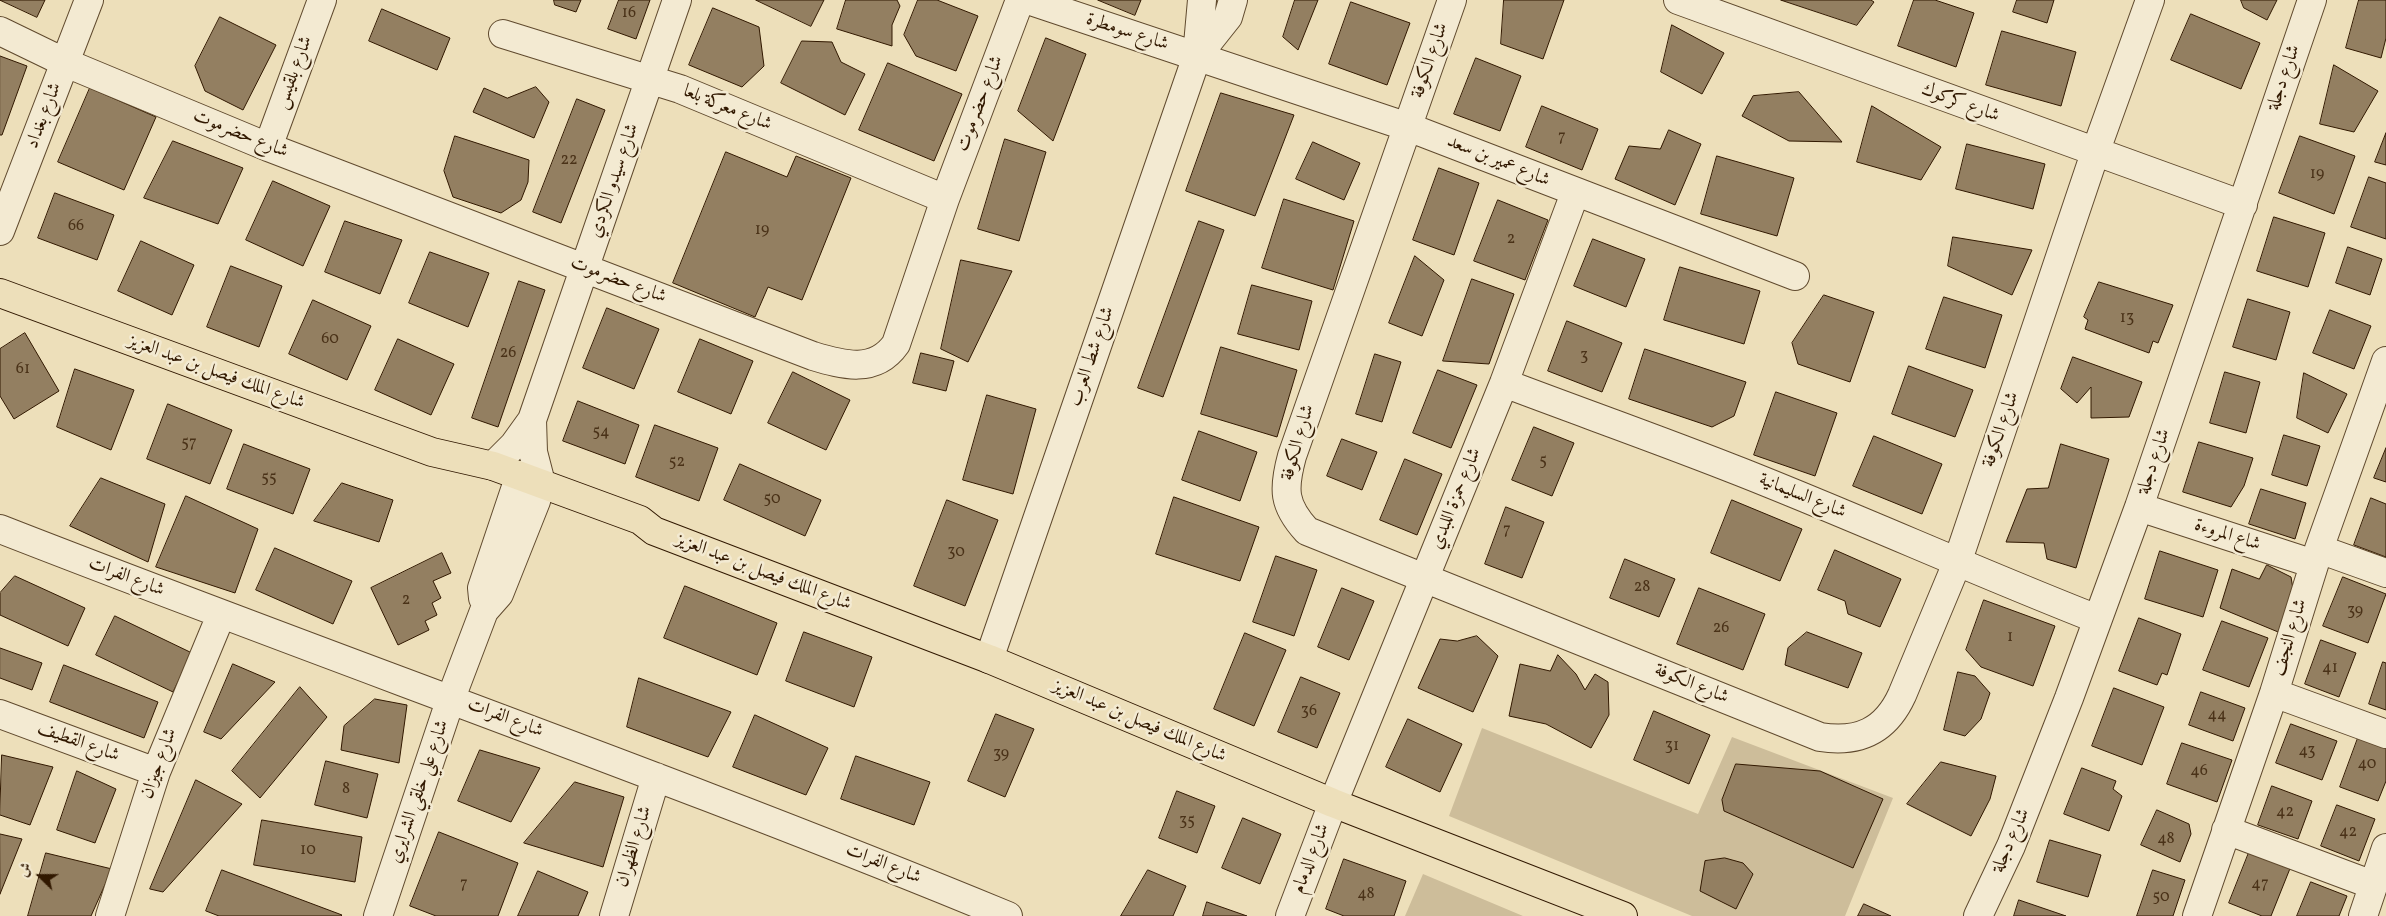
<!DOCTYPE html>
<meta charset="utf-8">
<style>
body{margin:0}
#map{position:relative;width:2386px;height:916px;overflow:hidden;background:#eddfba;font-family:Vollkorn,Amiri,serif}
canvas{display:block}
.north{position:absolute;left:15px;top:851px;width:50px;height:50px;-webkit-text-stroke:4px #f3ead2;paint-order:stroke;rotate:292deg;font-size:14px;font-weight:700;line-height:20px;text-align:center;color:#311800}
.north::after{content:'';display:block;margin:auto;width:18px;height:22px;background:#311800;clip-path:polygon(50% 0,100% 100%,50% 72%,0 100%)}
</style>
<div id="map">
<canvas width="2386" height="916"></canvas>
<div class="north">ش</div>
</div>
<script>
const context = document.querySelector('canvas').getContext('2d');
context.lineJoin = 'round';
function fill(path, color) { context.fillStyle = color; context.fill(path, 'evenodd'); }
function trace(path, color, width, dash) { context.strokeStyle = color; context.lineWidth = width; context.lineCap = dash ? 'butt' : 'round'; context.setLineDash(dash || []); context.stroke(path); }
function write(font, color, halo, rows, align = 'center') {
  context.font = font + ' Vollkorn,Amiri,serif'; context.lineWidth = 5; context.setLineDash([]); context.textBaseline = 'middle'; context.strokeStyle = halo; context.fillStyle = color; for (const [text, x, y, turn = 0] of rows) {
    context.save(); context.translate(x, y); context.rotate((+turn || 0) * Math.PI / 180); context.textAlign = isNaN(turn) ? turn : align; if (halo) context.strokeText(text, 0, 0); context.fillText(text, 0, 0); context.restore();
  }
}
fill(new Path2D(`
 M1482,728L1698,814L1732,737L1893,798L1845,916H1692L1449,816Z
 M1423,874L1523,916H1405Z`), '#cdbd9a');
const building = new Path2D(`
 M0,0H45L37,17Z
 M554,0H581L576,12L555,5Z
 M619,0H650L636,39L608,29Z
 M756,0H824L811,26Z
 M846,0H897L900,6L892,25V46L837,29Z
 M918,0H937L978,16L956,71L916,56L904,35Z
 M1098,0H1141L1135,15Z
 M1295,0H1318L1298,50L1283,37Z
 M1504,0H1564L1543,59L1501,44Z
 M1781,0H1871L1874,2L1857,25Z
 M1914,0H1935L1974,13L1956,67L1898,46Z
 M2017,0H2054L2047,23L2013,12Z
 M2241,0H2277L2267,20L2244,8Z
 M2359,0H2386V38L2381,58L2346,48Z
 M1351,2L1410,23L1387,85L1329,64Z
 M713,8L759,27L764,66L742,87L689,65Z
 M382,9L450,38L437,70L369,41Z
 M2191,14L2260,43L2241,89L2171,60Z
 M220,17L276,45L243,110L205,91L195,66Z
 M1672,25L1724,53L1702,94L1661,72Z
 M2002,31L2076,52L2061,106L1986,85Z
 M1046,38L1086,54L1053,141L1018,111Z
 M802,41L832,42L841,62L865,74L845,115L781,83Z
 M0,56L27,66L2,135H0Z
 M1476,58L1521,76L1500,131L1454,114Z
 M888,63L962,94L934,161L859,130Z
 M2334,65L2378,91L2354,132L2320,124Z
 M536,87L549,102L534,138L473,112L484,88L507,98Z
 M90,88L156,117L124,190L58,162Z
 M1799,92L1842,142L1789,141L1742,116L1753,96Z
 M1221,93L1294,115L1255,216L1186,191Z
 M577,99L605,110L561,223L533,212Z
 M1542,106L1598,129L1582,170L1526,147Z
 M1872,106L1941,147L1921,180L1857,162Z
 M1669,130L1701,144L1675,205L1615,179L1629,146L1660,149Z
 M2386,133V165L2375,162Z
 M455,136L529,160L528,182L521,200L501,213L453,197L444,171Z
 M2300,136L2355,156L2334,214L2279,193Z
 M1005,139L1046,152L1019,241L978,229Z
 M173,141L243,168L218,224L144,198Z
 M1313,142L1360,163L1344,200L1296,179Z
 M1967,144L2045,164L2033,209L1956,189Z
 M726,152L787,177L796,156L851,178L802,300L768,287L755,317L673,283Z
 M1717,156L1794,178L1777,236L1701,214Z
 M1439,168L1479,183L1454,255L1413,240Z
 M2369,177L2386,183V239L2351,227Z
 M273,181L330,206L303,266L246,240Z
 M55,193L114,215L97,260L38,238Z
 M1284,199L1354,221L1333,290L1262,268Z
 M1498,200L1548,220L1525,280L1474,261Z
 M2274,217L2325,233L2308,287L2257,271Z
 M345,221L402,240L380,294L325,272Z
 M1199,221L1224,230L1163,397L1138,388Z
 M1953,237L2032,250L2012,295L1948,266Z
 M1593,239L1645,259L1626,307L1574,286Z
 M141,241L194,265L172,315L118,291Z
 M2348,247L2382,259L2370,295L2336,283Z
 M430,252L489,273L468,327L409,303Z
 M1415,256L1444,280L1422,336L1389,323Z
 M961,260L1012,271L968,362L941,349Z
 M231,266L282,286L259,347L207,327Z
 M1680,267L1760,291L1744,344L1664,320Z
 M1472,279L1514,294L1489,364L1443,361Z
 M519,281L545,290L498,427L472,418Z
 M2099,282L2173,305L2158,343L2153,341L2149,353L2085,329L2088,320L2084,317Z
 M1252,285L1312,301L1299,350L1238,334Z
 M1824,295L1874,312L1850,382L1798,364L1792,343Z
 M1944,297L2002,315L1985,368L1926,349Z
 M2248,299L2290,312L2276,360L2233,347Z
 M313,300L371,326L347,380L289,354Z
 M607,308L659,329L634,389L583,368Z
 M2330,310L2371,326L2354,369L2313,353Z
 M1567,321L1622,343L1602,392L1548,371Z
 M25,333L59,391L14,419L0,396V349Z
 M398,339L454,364L431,415L375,390Z
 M700,339L753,361L731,414L678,392Z
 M1221,347L1297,370L1277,437L1201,414Z
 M1645,349L1746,382L1734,416L1712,427L1629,399Z
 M921,353L954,361L946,391L913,383Z
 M1375,354L1401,362L1382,422L1356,414Z
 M2073,357L2142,382L2129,417L2091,418V387L2077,403L2061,389Z
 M1909,366L1973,390L1955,437L1892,414Z
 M75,369L134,390L111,450L57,427Z
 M1438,370L1477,385L1451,448L1413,433Z
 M793,372L850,400L826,450L768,423Z
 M2225,372L2260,382L2246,433L2210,423Z
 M2304,373L2347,394L2328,433L2297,418Z
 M1776,392L1837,413L1815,476L1754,455Z
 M987,395L1036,409L1013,494L963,480Z
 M578,401L639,425L625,464L563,441Z
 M168,404L232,430L210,484L147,459Z
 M655,425L718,448L699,501L636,477Z
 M1534,427L1574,443L1552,496L1512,480Z
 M1199,431L1257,452L1240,501L1182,480Z
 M2284,435L2320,446L2307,486L2272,475Z
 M1874,436L1942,464L1922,514L1853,486Z
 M1342,439L1377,452L1362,490L1327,476Z
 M2199,442L2253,458L2244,486L2231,507L2183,492Z
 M244,444L310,469L293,514L227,489Z
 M2061,444L2109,459L2076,568L2047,559L2044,543L2006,542L2027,489L2048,488Z
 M2386,448V482L2374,478Z
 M1405,459L1442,474L1417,535L1380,520Z
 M740,464L821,500L805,536L724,500Z
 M101,478L165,504L148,562L70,526Z
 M342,483L393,500L379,542L314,521Z
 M2261,489L2306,503L2295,539L2249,524Z
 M186,496L258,529L235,593L156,567Z
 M1174,497L1259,527L1240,581L1156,554Z
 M2371,498L2386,504V557L2354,545Z
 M947,500L998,520L965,606L914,586Z
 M1732,500L1802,529L1780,581L1711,553Z
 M1506,507L1544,522L1522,578L1485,564Z
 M275,548L352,581L333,624L256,590Z
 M1835,550L1901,579L1880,627L1848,614L1845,601L1818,590Z
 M2160,551L2218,570L2203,617L2145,599Z
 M442,553L451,573L433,581L441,598L432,603L437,615L425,621L429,630L398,645L371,588Z
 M1276,556L1317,570L1294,636L1253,622Z
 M1625,559L1675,579L1659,617L1610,598Z
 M2267,565L2291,577L2293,589L2283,634L2220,608L2232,569L2259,579Z
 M15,576L85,608L68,646L0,615V593Z
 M2343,577L2386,594L2368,643L2323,626Z
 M685,586L777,623L757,675L664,638Z
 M1342,588L1374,601L1349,660L1318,647Z
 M1699,588L1765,614L1743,670L1677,644Z
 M1984,600L2055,626L2033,686L1981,667L1966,650Z
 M115,616L192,653L173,692L96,655Z
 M2139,618L2181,634L2167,675L2162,673L2157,685L2119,671Z
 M2222,621L2268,638L2249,687L2203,670Z
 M804,632L872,657L854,707L786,681Z
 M1807,632L1862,653L1848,688L1785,665L1788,648Z
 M1245,633L1286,650L1254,726L1214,709Z
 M1477,636L1498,656L1473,712L1418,688L1440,639L1457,641Z
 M2321,640L2356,653L2339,697L2305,684Z
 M0,648L42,663L32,690L0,678Z
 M1558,655L1576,674L1585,690L1595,674L1608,682L1609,715L1591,748L1546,724L1509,716L1520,664L1550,671Z
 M2383,662L2386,663V710L2369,704Z
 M233,664L275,682L221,739L204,732Z
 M64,665L158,702L144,738L50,702Z
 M1958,672L1975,676L1990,693L1981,719L1965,736L1944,730Z
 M1301,677L1340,693L1317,748L1278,732Z
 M639,678L731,712L708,757L627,727Z
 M300,687L327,717L260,798L232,771Z
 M2114,688L2164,707L2142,765L2092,746Z
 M2201,692L2245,708L2233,741L2189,725Z
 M375,699L407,705L399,763L341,750L344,726Z
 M1654,711L1710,735L1689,784L1634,760Z
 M996,714L1034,729L1005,797L968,781Z
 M755,715L828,748L806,795L733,767Z
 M1408,719L1462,744L1440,792L1386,767Z
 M2291,724L2337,741L2322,780L2276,763Z
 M2358,738L2386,748V781L2378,801L2340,787Z
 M2182,743L2232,760L2217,802L2167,784Z
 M480,750L540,768L511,822L458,801Z
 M2,755L53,767L30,825L0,815Z
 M856,756L930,782L914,825L841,799Z
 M326,761L378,774L367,818L315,805Z
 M1941,762L1996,776L1990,799L1971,836L1907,804Z
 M1736,764L1820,771L1883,799L1853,868L1724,811L1722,800Z
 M2082,768L2116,781L2113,789L2122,796L2109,831L2064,814Z
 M77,771L116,789L95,843L57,830Z
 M196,780L242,804L163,892L150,889Z
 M575,782L624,797L603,867L524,843Z
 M2272,786L2312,801L2298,839L2258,825Z
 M1177,791L1215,806L1197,853L1159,838Z
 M2337,805L2375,819L2359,861L2321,846Z
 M2157,810L2189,824L2191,834L2180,862L2141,845Z
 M1243,818L1281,834L1260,884L1222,868Z
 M262,820L362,837L355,882L254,865Z
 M439,832L518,863L498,916H436L410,906Z
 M0,834L22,839L0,894Z
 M2050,840L2101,855L2088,897L2037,882Z
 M2250,850L2291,866L2271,916H2262L2229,903Z
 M46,853L112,869L91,916H28Z
 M1725,858L1743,863L1753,874L1736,909L1700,891L1705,861Z
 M1344,859L1406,881L1394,916H1344L1326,909Z
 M222,870L342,915L341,916H219L206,911Z
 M1148,870L1186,886L1173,916H1121Z
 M2153,870L2185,880L2173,916H2137Z
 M538,871L588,892L578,916H518Z
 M2311,882L2347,896L2339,916H2297Z
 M2019,900L2066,916H2014Z
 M1207,902L1247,916H1203Z
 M1864,904L1891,916H1858Z`);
fill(building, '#937f61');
trace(building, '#311800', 1);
const minor = new Path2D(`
 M1028,0L1408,127L1795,276
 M1452,0L1292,456C1283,489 1283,505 1307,531L1820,737C1858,743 1885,732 1902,695L1957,563L2095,153L2150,0
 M1678,0L2243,205
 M0,31L66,63L268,147L813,356C843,365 875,374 896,344L945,199L1020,0
 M503,34L680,89L945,199
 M1197,56L1228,17L1233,0
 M268,147L322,0
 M0,231L89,0
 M1504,383C1583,413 1663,441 1741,472C1860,519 1977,572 2097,619
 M493,466L514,445L532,420L677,0
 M2139,507L2314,564
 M0,529C335,660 676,779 1008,916
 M2319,549L2386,573
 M483,598L482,588L520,475
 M989,659L1197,56L1202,0
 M2274,693L2386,734
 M0,714L156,772
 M2226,830L2373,885
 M110,916L156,772L221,615
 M378,916L451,698L484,611L499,594L536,501L541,483L533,452L532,420
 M614,916L656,777
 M1290,916L1333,803L1504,383L1575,193
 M1978,916L2011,846L2069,698L2139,507L2312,0
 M2197,916L2274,693L2319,549L2386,361
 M2363,916L2386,848`);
const major = new Path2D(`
 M0,293L432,452L493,466L640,520L654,531L989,659L1333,803L1623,916`);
trace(minor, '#604a2e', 30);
trace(major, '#311800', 30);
trace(minor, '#f3ead2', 28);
trace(major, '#eddfba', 28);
write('16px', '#4a3218', null, [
 ["16",629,14],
 ["7",1562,138],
 ["22",569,161],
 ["19",2317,175],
 ["66",76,227],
 ["19",762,231],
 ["2",1511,240],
 ["13",2127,319],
 ["60",330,340],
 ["26",508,354],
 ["3",1584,357],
 ["61",23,370],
 ["54",601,433],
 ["57",189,444],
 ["5",1543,462],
 ["52",677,463],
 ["55",269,479],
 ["50",772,500],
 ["7",1507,531],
 ["30",956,553],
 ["28",1642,588],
 ["2",406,601],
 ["39",2355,612],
 ["26",1721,629],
 ["1",2010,638],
 ["41",2330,669],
 ["36",1309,712],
 ["44",2217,716],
 ["31",1672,747],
 ["43",2307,752],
 ["39",1001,755],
 ["40",2367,765],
 ["46",2199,772],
 ["8",346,790],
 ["42",2285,813],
 ["35",1187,822],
 ["42",2348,833],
 ["48",2166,840],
 ["10",308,851],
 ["7",464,885],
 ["47",2260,885],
 ["48",1366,895],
 ["50",2161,898]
]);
write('19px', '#311800', '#f3ead2', [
 ["شارع سومطرة",1127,33,18],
 ["شارع الكوفة",1431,61,-71],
 ["شارع بلقيس",295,73,-70],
 ["شارع دجلة",2285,78,-71],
 ["شارع حضرموت",981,104,-69],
 ["شارع كركوك",1960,104,20],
 ["شارع معركة بلعا",727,109,22],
 ["شارع بغداد",45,116,-69],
 ["شارع حضرموت",240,135,22],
 ["شارع عمير بن سعد",1498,162,22],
 ["شارع سيدو الكردي",615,181,-71],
 ["شارع حضرموت",618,281,21],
 ["شارع شط العرب",1093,357,-71],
 ["شارع الملك فيصل بن عبد العزيز",216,373,20],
 ["شارع الكوفة",2002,430,-71],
 ["شارع الكوفة",1299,443,-74],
 ["شارع دجلة",2155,462,-71],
 ["شارع السليمانية",1802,497,22],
 ["شارع حمزة اللبدي",1457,499,-68],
 ["شاع المروءة",2227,536,18],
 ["شارع الملك فيصل بن عبد العزيز",763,573,21],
 ["شارع الفرات",126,578,21],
 ["شارع النجف",2291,638,-73],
 ["شارع الكوفة",1691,685,22],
 ["شارع الفرات",505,719,21],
 ["شارع الملك فيصل بن عبد العزيز",1139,722,23],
 ["شارع القطيف",78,743,20],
 ["شارع جيزان",160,764,-70],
 ["شارع علي خلقي الشرايري",420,792,-71],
 ["شارع دجلة",2012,841,-66],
 ["شارع الظهران",635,847,-73],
 ["شارع الدمام",1312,859,-69],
 ["شارع الفرات",883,865,22]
]);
</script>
